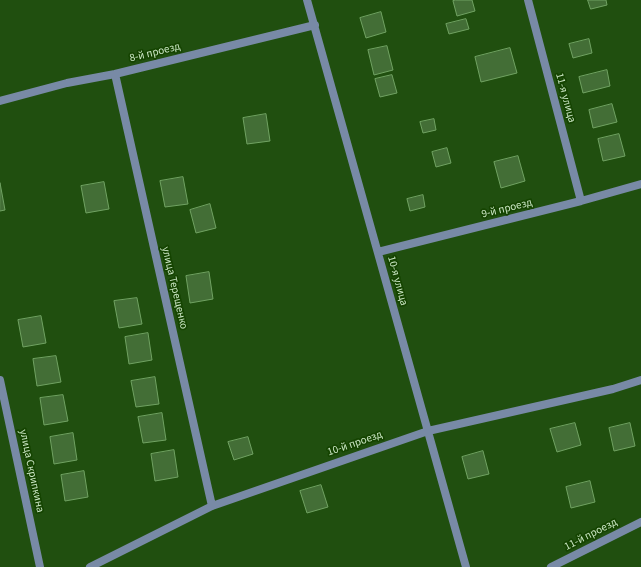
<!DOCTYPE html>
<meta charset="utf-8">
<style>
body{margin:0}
canvas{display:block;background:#204f0f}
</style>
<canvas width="641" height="567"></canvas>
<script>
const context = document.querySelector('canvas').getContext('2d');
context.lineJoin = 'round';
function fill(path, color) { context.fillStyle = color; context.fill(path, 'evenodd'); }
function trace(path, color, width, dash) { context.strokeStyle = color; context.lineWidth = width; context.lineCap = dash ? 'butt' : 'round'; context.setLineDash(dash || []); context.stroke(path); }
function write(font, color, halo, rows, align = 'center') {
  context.font = font + ' "Source Sans 3",sans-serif'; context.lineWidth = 3.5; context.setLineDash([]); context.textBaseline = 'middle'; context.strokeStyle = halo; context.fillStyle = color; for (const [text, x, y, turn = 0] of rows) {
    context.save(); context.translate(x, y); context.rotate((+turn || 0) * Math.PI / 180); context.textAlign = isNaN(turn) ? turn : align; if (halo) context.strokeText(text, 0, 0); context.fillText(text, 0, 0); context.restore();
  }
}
const building = new Path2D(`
 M456,0H472L475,11L457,16L453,1Z
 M588,0H606L607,5L591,9Z
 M381,12L386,32L366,38L360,18Z
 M466,19L469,29L449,34L446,24Z
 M589,39L592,53L573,58L569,44Z
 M387,46L393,70L374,75L368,50Z
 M510,48L517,73L481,82L475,57Z
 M607,70L610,86L583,93L579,77Z
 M392,75L397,93L380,97L375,79Z
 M612,104L617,122L593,128L589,110Z
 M266,114L270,141L247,144L243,118Z
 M434,119L436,130L423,133L420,122Z
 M619,134L625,156L603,161L598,139Z
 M447,148L451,163L436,167L432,152Z
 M518,156L525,181L501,188L494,162Z
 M183,177L188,204L165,207L160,181Z
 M104,182L109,209L86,213L81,186Z
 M0,183L5,210L0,211Z
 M423,195L425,207L410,211L407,199Z
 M210,204L216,228L196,233L190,210Z
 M209,272L213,299L190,303L186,276Z
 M137,298L142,324L119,328L114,301Z
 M41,316L46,343L23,347L18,320Z
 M148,333L152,360L129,364L125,337Z
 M56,356L61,382L37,386L33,359Z
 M155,377L159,404L136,407L131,381Z
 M63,395L68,421L44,425L40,398Z
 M162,413L166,440L143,443L138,417Z
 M575,423L581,445L557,452L550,429Z
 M630,423L635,446L614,451L609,428Z
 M73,433L77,460L54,464L50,437Z
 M248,437L253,454L234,460L228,442Z
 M174,450L178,477L155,481L151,454Z
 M483,451L489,474L468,479L462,457Z
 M84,471L88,497L65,501L61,475Z
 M590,481L595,502L571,508L566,487Z
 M321,485L328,507L307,513L300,491Z`);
fill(building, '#436e36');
trace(building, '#70a262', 1);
trace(new Path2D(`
 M307,0L466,567
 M528,0L581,201
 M115,74L212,506
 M0,101L67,83L115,74L315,25
 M378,252L581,201L641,184
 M0,380L40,567
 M90,567L212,506L428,431L613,389L641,380
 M551,567L641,522`), '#788aa6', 8);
write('11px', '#cce7c5', '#154401', [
 ["8-й проезд",155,53,-14],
 ["11-я улица",565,98,75],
 ["9-й проезд",507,209,-14],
 ["10-я улица",397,281,75],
 ["улица Терещенко",174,288,77],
 ["10-й проезд",355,444,-19],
 ["улица Скрипкина",31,471,78],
 ["11-й проезд",591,535,-27]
]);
</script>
